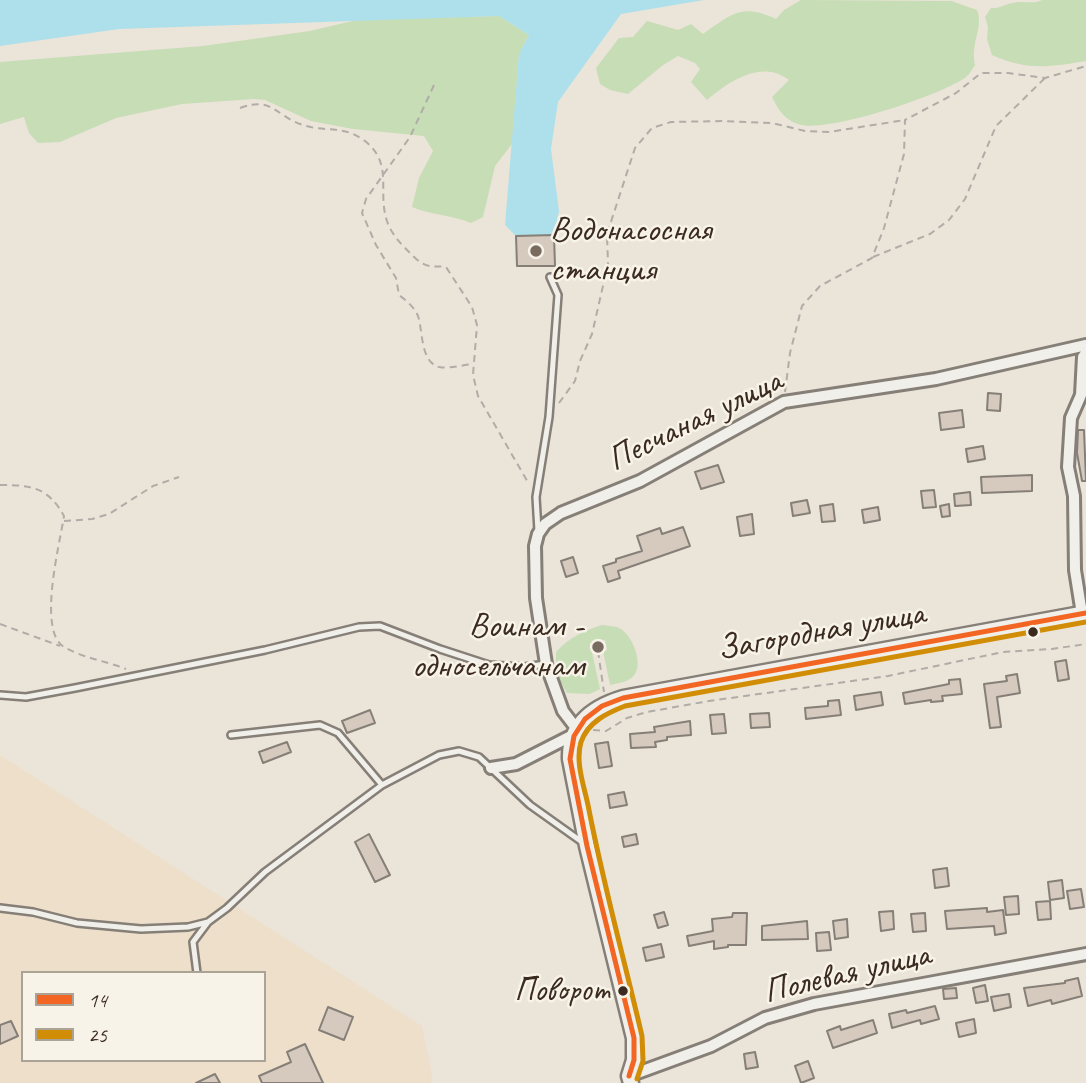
<!DOCTYPE html>
<meta charset="utf-8">
<style>
body{margin:0}
#map{position:relative;width:1086px;height:1083px;overflow:hidden;background:#ebe4d9;font-family:Caveat,sans-serif}
canvas{display:block}
.legend{position:absolute;left:21px;top:971px;width:245px;height:91px;box-sizing:border-box;background:#f7f3e8;border:2px solid #aca397;margin:0;padding:9px 12px;list-style:none;font-size:21px;color:#3b2a1e}
.legend li{display:flex;align-items:center;gap:14px;height:35px}
.legend b{width:35px;border:2px solid #aca397}
</style>
<div id="map">
<canvas width="1086" height="1083"></canvas>
<ul class="legend">
<li><b style="height:9px;background:#f26522"></b>14</li>
<li><b style="height:9px;background:#d18d06"></b>25</li>
</ul>
</div>
<script>
const context = document.querySelector('canvas').getContext('2d');
context.lineJoin = 'round';
function fill(path, color) { context.fillStyle = color; context.fill(path, 'evenodd'); }
function trace(path, color, width, dash) { context.strokeStyle = color; context.lineWidth = width; context.lineCap = dash ? 'butt' : 'round'; context.setLineDash(dash || []); context.stroke(path); }
function write(font, color, halo, rows, align = 'center') {
  context.font = font + ' Caveat,sans-serif'; context.lineWidth = 5; context.setLineDash([]); context.textBaseline = 'middle'; context.strokeStyle = halo; context.fillStyle = color; for (const [text, x, y, turn = 0] of rows) {
    context.save(); context.translate(x, y); context.rotate((+turn || 0) * Math.PI / 180); context.textAlign = isNaN(turn) ? turn : align; if (halo) context.strokeText(text, 0, 0); context.fillText(text, 0, 0); context.restore();
  }
}
fill(new Path2D(`
 M0,755L422,1026L432,1074L431,1083H0ZM23,973H264V1060H23Z`), '#eedfcb');
fill(new Path2D(`
 M801,0L951,1L977,10C984,28 970,42 975,65C972,69 970,74 966,77C940,96 832,131 802,125C785,121 779,111 772,97L789,80C762,59 729,81 707,100L691,82L700,69L695,63L678,56L663,65L628,94L610,90L600,84L596,68L619,38L633,37L647,21L678,30L691,24L703,34C732,14 741,3 776,19L784,10Z
 M1042,0H1086V61C1049,67 1028,71 992,55L987,39L988,27L985,17L991,8C1000,9 1004,4 1013,3C1023,0 1032,5 1042,0Z
 M499,16L529,35L519,54L512,144L495,166L483,217L471,223C452,215 431,215 412,207L419,178L433,151L424,136L353,129L311,121L265,100L254,99L182,104L116,118L60,142L38,143L29,133L24,117L0,124V62L203,46L310,31L357,20Z
 M602,625C607,626 615,626 619,628C632,634 643,662 635,674C630,682 619,683 610,685L603,651L607,650L605,640L590,643L600,689L590,694L567,693L556,673V652C570,637 583,631 602,625Z`), '#c6ddb6');
fill(new Path2D(`
 M0,0H704L621,14L558,102L551,149L559,211L554,235L516,236L505,225L519,54L529,35L499,16L119,29L0,46Z`), '#ade0ea');
const building = new Path2D(`
 M554,235L555,266H517L516,236Z
 M988,393L1001,394L1000,411L987,410Z
 M962,410L964,427L941,430L939,413Z
 M1078,430H1084L1086,481H1082L1077,453Z
 M983,446L985,459L968,462L966,449Z
 M718,465L724,482L701,489L695,472Z
 M1032,475V491L982,493L981,477Z
 M934,490L936,507L923,508L921,491Z
 M970,492L971,505L955,506L954,494Z
 M807,500L810,513L793,516L791,503Z
 M833,504L835,521L822,522L820,506Z
 M949,504L950,516L942,517L940,506Z
 M878,507L880,520L864,523L862,510Z
 M752,514L754,534L740,536L737,517Z
 M683,527L690,546L618,571L620,578L608,582L603,566L616,562V559L642,551L637,536L660,528L662,534Z
 M573,557L578,573L566,577L561,561Z
 M1066,660L1069,679L1058,681L1055,662Z
 M1017,674L1020,693L997,697L1001,727L990,728L984,684L1007,681L1006,676Z
 M960,679L962,694L942,696L943,701L931,702V700L905,704L903,693L949,684V680Z
 M881,692L883,705L856,710L854,696Z
 M839,700L841,715L806,719L805,708L828,706V701Z
 M370,710L375,723L347,733L342,721Z
 M769,713L770,727L751,728L750,714Z
 M724,714L726,733L712,734L710,715Z
 M690,721L691,735L667,737V740L655,742L656,747L631,748L630,734L655,732L654,727Z
 M287,742L291,752L263,763L259,752Z
 M608,742L612,766L599,768L595,744Z
 M624,792L627,805L610,808L608,795Z
 M369,834L390,875L375,882L355,842Z
 M636,834L638,844L624,847L622,837Z
 M947,868L949,886L935,888L933,870Z
 M1062,880L1064,898L1050,900L1048,882Z
 M1081,889L1084,907L1070,909L1067,891Z
 M1018,896L1019,914L1006,915L1004,897Z
 M1050,901L1051,919L1038,920L1036,902Z
 M987,908V912L1003,910L1006,933L995,935L994,926L947,929L945,911Z
 M893,911L894,929L881,931L879,912Z
 M664,912L668,925L658,928L654,915Z
 M733,913H747L746,945H728V947L714,949V941L689,946L687,936L713,931L712,919L732,917Z
 M925,913L926,931L913,932L911,914Z
 M847,919L848,937L835,939L833,921Z
 M807,921L808,939L762,940V926Z
 M829,932L831,950L817,951L816,933Z
 M661,944L664,957L646,961L643,948Z
 M1078,978L1082,996L1052,1004L1051,1000L1028,1006L1024,988L1065,983V981Z
 M985,985L988,1001L976,1003L973,988Z
 M956,988L957,998L944,999L943,989Z
 M1009,994L1011,1007L994,1011L991,997Z
 M935,1006L939,1019L921,1024L920,1020L892,1028L889,1014L906,1010L907,1013Z
 M328,1007L353,1017L344,1040L319,1030Z
 M974,1019L976,1033L959,1037L956,1023Z
 M873,1020L877,1033L833,1048L827,1031L840,1026L841,1030Z
 M11,1021L18,1036L0,1044V1025Z
 M305,1044L323,1083H262L259,1076L291,1062L287,1052Z
 M755,1052L758,1067L746,1069L744,1054Z
 M808,1061L814,1078L801,1083L795,1066Z
 M215,1074L220,1083H196Z`);
fill(building, '#d6cabe');
trace(building, '#857f77', 2);
const service = new Path2D(`
 M538,531L536,497L549,417L558,295L550,277
 M0,695L26,697L75,688L265,650L359,627L380,626L440,649L489,665L524,667L546,664
 M231,735L320,725L338,733L382,785
 M0,908L33,912L77,923L141,929L188,927L208,922L227,908L265,872L382,785L439,755L459,751L479,757L530,805L582,842
 M197,973L193,942L208,922`);
const minor = new Path2D(`
 M1082,614L1075,570L1074,496L1068,467L1071,418L1081,395L1083,357L1086,353
 M576,728L563,711L546,664L536,598L535,546L538,534L545,524L561,513L640,481L784,402L936,379L1086,345
 M491,768L516,764L573,735
 M629,1076L711,1046L765,1018L814,1004L1086,954`);
const tertiary = new Path2D(`
 M631,1083L629,1076L634,1060V1038L587,846L570,759C569,724 593,707 623,698L1086,613`);
trace(service, '#857f77', 10);
trace(minor, '#857f77', 16);
trace(tertiary, '#857f77', 19);
trace(new Path2D(`
 M434,85L410,137L366,199L362,213L376,245L396,278L399,295C407,301 414,307 418,316C423,330 420,362 439,367C448,369 463,365 473,364
 M240,108C273,96 275,116 303,125C326,133 342,124 365,141C394,164 377,192 387,221C391,233 399,242 408,251C414,257 421,265 430,266C435,267 440,266 446,267L472,307L477,325L473,375L478,396L529,484
 M873,257L930,234L949,220L965,199L996,126L1045,78
 M785,392L790,353L802,306L820,286L872,258L884,228L904,154L905,120L956,93L981,73H1008L1045,78L1086,66
 M559,403L575,381L580,361L592,334L608,264L607,234L635,148L652,128L671,122L723,121L772,123L805,131L829,132L905,120
 M0,485C31,485 48,487 64,516C60,543 37,631 64,647C83,658 106,661 126,669
 M64,521L92,519L109,514L153,486L179,477
 M0,624L60,646
 M598,651L604,692
 M593,730L606,731L627,718L647,712L709,701L888,676L1003,652L1052,649L1086,644`), '#b0aca7', 2, [7, 5]);
trace(service, '#f1efea', 5);
trace(minor, '#f1efea', 10);
trace(tertiary, '#f1efea', 14);
trace(new Path2D(`
 M629,1076L634,1060V1038L587,846L570,759L574,736L585,719L602,706L623,698L1086,613`), '#f26522', 5);
trace(new Path2D(`
 M637,1079L643,1061L642,1036C624,959 603,883 588,805C584,786 575,762 581,742C588,722 607,713 625,706L1086,622`), '#d18d06', 5);
for (const [x, y, r, color] of [
 [536,251,7,"#796b5f"],
 [1033,632,6,"#3b2a1e"],
 [598,647,7,"#796b5f"],
 [623,991,6,"#3b2a1e"]
]) { const dot = new Path2D(); dot.arc(x, y, r, 0, 2 * Math.PI); context.fillStyle = color; context.fill(dot); trace(dot, '#f7f3e8', 2.5); }
write('33px', '#3b2a1e', '#f7f3e8', [
 ["Поворот",610,991]
], 'right');
write('35px', '#3b2a1e', '#f7f3e8', [
 ["Водонасосная",550,231],
 ["станция",550,271],
 ["Воинам -",584,627,"right"],
 ["односельчанам",584,667,"right"]
], 'left');
write('35px', '#3b2a1e', '#f7f3e8', [
 ["Песчаная улица",695,421,-26],
 ["Загородная улица",821,632,-10],
 ["Полевая улица",847,974,-13]
]);
</script>
